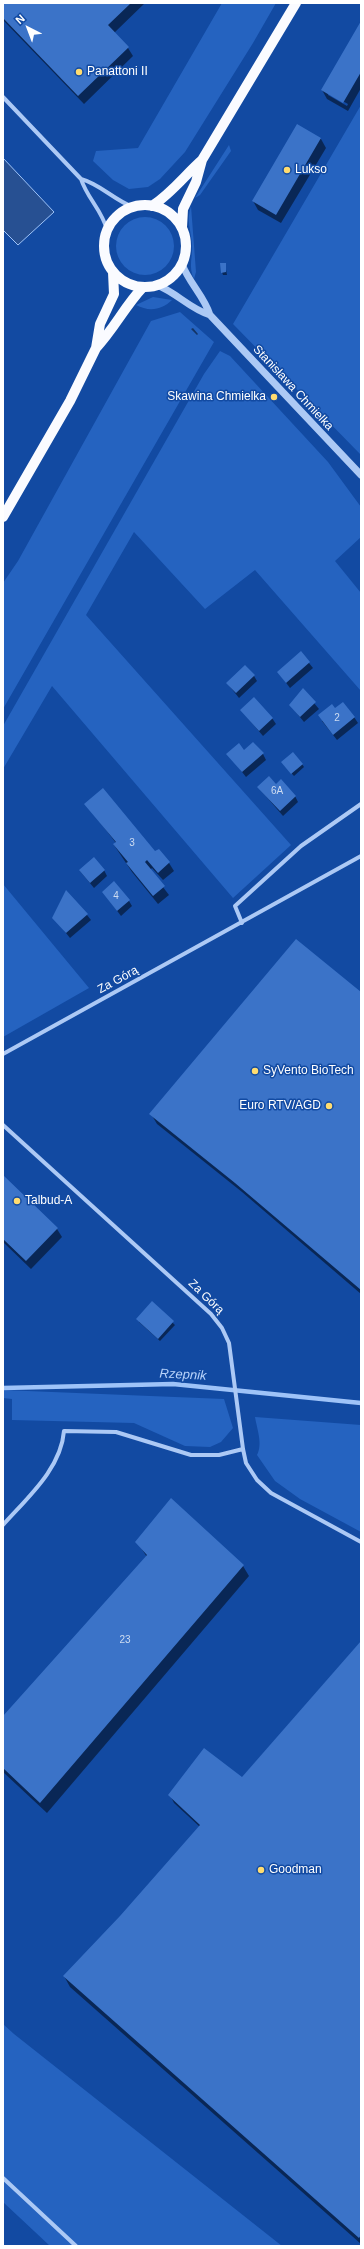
<!DOCTYPE html>
<meta charset="utf-8">
<style>
body{margin:0}
#map{position:relative;width:364px;height:2249px;overflow:hidden;background:#124aa2;font-family:Arial,sans-serif}
canvas{display:block}
.frame{position:absolute;inset:0;border:4px solid #fff;pointer-events:none}
.north{position:absolute;left:8px;top:8px;width:40px;height:40px;-webkit-text-stroke:3px #124aa2;paint-order:stroke;rotate:318deg;font-size:11px;font-weight:700;line-height:16px;text-align:center;color:#fff}
.north::after{content:'';display:block;margin:auto;width:14px;height:18px;background:#fff;clip-path:polygon(50% 0,100% 100%,50% 72%,0 100%)}
</style>
<div id="map">
<canvas width="364" height="2249"></canvas>
<div class="frame"></div>
<div class="north">N</div>
</div>
<script>
const context = document.querySelector('canvas').getContext('2d');
context.lineJoin = 'round';
function fill(path, color) { context.fillStyle = color; context.fill(path, 'evenodd'); }
function trace(path, color, width, dash) { context.strokeStyle = color; context.lineWidth = width; context.lineCap = dash ? 'butt' : 'round'; context.setLineDash(dash || []); context.stroke(path); }
function write(font, color, halo, rows, align = 'center') {
  context.font = font + ' Arial,sans-serif'; context.lineWidth = 3; context.setLineDash([]); context.textBaseline = 'middle'; context.strokeStyle = halo; context.fillStyle = color; for (const [text, x, y, turn = 0] of rows) {
    context.save(); context.translate(x, y); context.rotate((+turn || 0) * Math.PI / 180); context.textAlign = isNaN(turn) ? turn : align; if (halo) context.strokeText(text, 0, 0); context.fillText(text, 0, 0); context.restore();
  }
}
fill(new Path2D(`
 M222,3H276L253,43L185,152L160,179L148,187L129,189L113,180L93,161L96,151L138,148Z
 M361,105V455L233,324Z
 M229,145L231,151L200,195L195,198Z
 M191,206L196,272L194,279C188,267 193,256 192,244C191,230 186,221 191,206Z
 M116 246a29 29 0 1 1 58 0a29 29 0 1 1-58 0Z
 M153,297L172,300C162,310 149,312 136,305Z
 M180,312L214,342L3,709V583L18,561L151,321Z
 M220,351L230,356L328,462L361,507V537L335,561L361,593V691L255,570L205,609L134,532L86,615L291,845L233,898L52,686L3,769V726L204,374Z
 M3,884L89,988L3,1037Z
 M3,1390L224,1399L233,1428L221,1442L210,1447L185,1446L134,1423L12,1420V1399L3,1398Z
 M255,1417L361,1425V1532L300,1499L275,1481L257,1455C263,1444 257,1429 255,1417Z
 M3,2024L14,2034L282,2246H50L3,2202Z`), '#2563c0');
const water = new Path2D(`
 M3,158L54,212L18,245L3,230Z`);
fill(water, '#275092');
trace(water, '#9ec3f8', 1);
fill(new Path2D(`
 M3,3H145L114,33L128,48L133,56L84,104L3,20Z
 M361,23V88L348,111L327,99L322,90ZM328,93L348,104L347,106L328,95Z
 M297,126L321,139L326,148L281,223L258,210L253,201Z
 M225,264L227,275H223L222,272Z
 M193,328L198,334L197,335L191,329Z
 M301,653L313,668L290,688L278,672Z
 M254,676L257,681L239,698L227,683Z
 M303,690L319,709L304,722L290,705Z
 M241,710L272,718L276,724L263,736Z
 M335,710L354,717L358,723L337,740L322,721Z
 M244,751L263,754L266,760L246,777L228,754Z
 M302,764L304,767L294,776L284,765Z
 M276,785L295,796L298,802L283,816L258,787Z
 M86,804L169,863L174,871L163,880L152,868L150,870L169,895L158,904L132,872L114,845L116,843Z
 M104,870L107,876L94,888L80,871Z
 M103,892L129,901L132,906L121,916Z
 M87,915L91,920L70,938L54,918Z
 M361,993V1294L242,1192L157,1124L151,1114Z
 M3,1176L57,1229L62,1237L31,1269L3,1242Z
 M152,1303L175,1325L160,1341L139,1322Z
 M137,1542L243,1566L249,1576L47,1813L3,1772V1717L147,1557Z
 M361,1643V2244L70,1987L64,1976L121,1917L200,1827L174,1803L170,1795L242,1778Z`), '#0007');
trace(new Path2D(`
 M3,1388L173,1384L361,1403`), '#9ec3f8', 4.5);
fill(new Path2D(`
 M3,3H131L108,25L129,47L78,96L3,18Z
 M361,21V72L343,103L321,90Z
 M297,124L321,138L276,215L252,201Z
 M220,263H226V272L221,273Z
 M301,651L310,662L286,683L277,672Z
 M245,665L255,675L236,693L226,683Z
 M303,688L316,702L300,717L289,705Z
 M254,697L273,718L259,731L240,710Z
 M343,702L355,717L333,735L318,715L332,704L335,708Z
 M253,742L264,753L242,772L226,754L239,743L244,750Z
 M293,752L303,764L291,774L281,762Z
 M269,776L276,784L281,779L296,796L280,811L257,787Z
 M103,788L155,851L159,849L170,862L158,873L147,860L145,862L165,886L153,896L126,863L128,862L113,844L116,842L84,804Z
 M94,857L105,870L90,883L79,870Z
 M114,881L130,900L117,911L102,892Z
 M66,890L88,914L66,933L52,918Z
 M296,939L361,992V1290L235,1183L149,1114Z
 M3,1175L58,1228L26,1261L3,1239Z
 M152,1301L174,1321L158,1339L136,1319Z
 M171,1498L244,1565L40,1803L3,1768V1716L147,1555L135,1542Z
 M361,1641V2235L359,2238L63,1976L120,1916L200,1825L168,1795L204,1748L242,1777Z`), '#3b73c8');
trace(new Path2D(`
 M3,97L81,179C87,198 102,210 107,230
 M81,179C100,184 114,200 133,207
 M242,923L235,906L301,846L361,804
 M3,1054L361,856
 M3,1125L211,1314L222,1328L229,1343L243,1449L246,1463L257,1480L271,1493L361,1542
 M3,1525C27,1498 61,1469 64,1431L116,1432L191,1455H219L243,1449
 M3,2178L76,2246`), '#acc9f5', 4);
trace(new Path2D(`
 M182,264C189,283 204,296 210,315
 M157,285C177,293 190,309 210,315L361,475`), '#acc9f5', 7);
trace(new Path2D(`
 M104 246a41 41 0 1 1 82 0a41 41 0 1 1-82 0Z
 M152,206C172,193 185,175 202,160
 M182,227L183,209L196,182L202,160L296,3
 M96,348C114,329 125,306 143,287
 M3,517L70,401L96,348L100,324L114,294L113,272`), '#fafbff', 10);
for (const [x, y, r, color] of [
 [79,72,4,"#ffdc70"],
 [287,170,4,"#ffdc70"],
 [274,397,4,"#ffdc70"],
 [255,1071,4,"#ffdc70"],
 [329,1106,4,"#ffdc70"],
 [17,1201,4,"#ffdc70"],
 [261,1870,4,"#ffdc70"]
]) { const dot = new Path2D(); dot.arc(x, y, r, 0, 2 * Math.PI); context.fillStyle = color; context.fill(dot); trace(dot, '#124aa2', 1.5); }
write('10px', '#cedcf1', null, [
 ["2",337,718],
 ["6A",277,791],
 ["3",132,843],
 ["4",116,896],
 ["23",125,1640]
]);
write('12px', '#fff', '#124aa2', [
 ["Panattoni II",87,72],
 ["Lukso",295,170],
 ["Skawina Chmielka",266,397,"right"],
 ["SyVento BioTech",263,1071],
 ["Euro RTV/AGD",321,1106,"right"],
 ["Talbud-A",25,1201],
 ["Goodman",269,1870]
], 'left');
write('12px', '#fff', '#124aa2', [
 ["Stanisława Chmielka",293,388,47],
 ["Za Górą",118,980,-29],
 ["Za Górą",206,1297,44]
]);
write('italic 13px', '#b9d4fb', '#124aa2', [
 ["Rzepnik",183,1375,3]
]);
</script>
